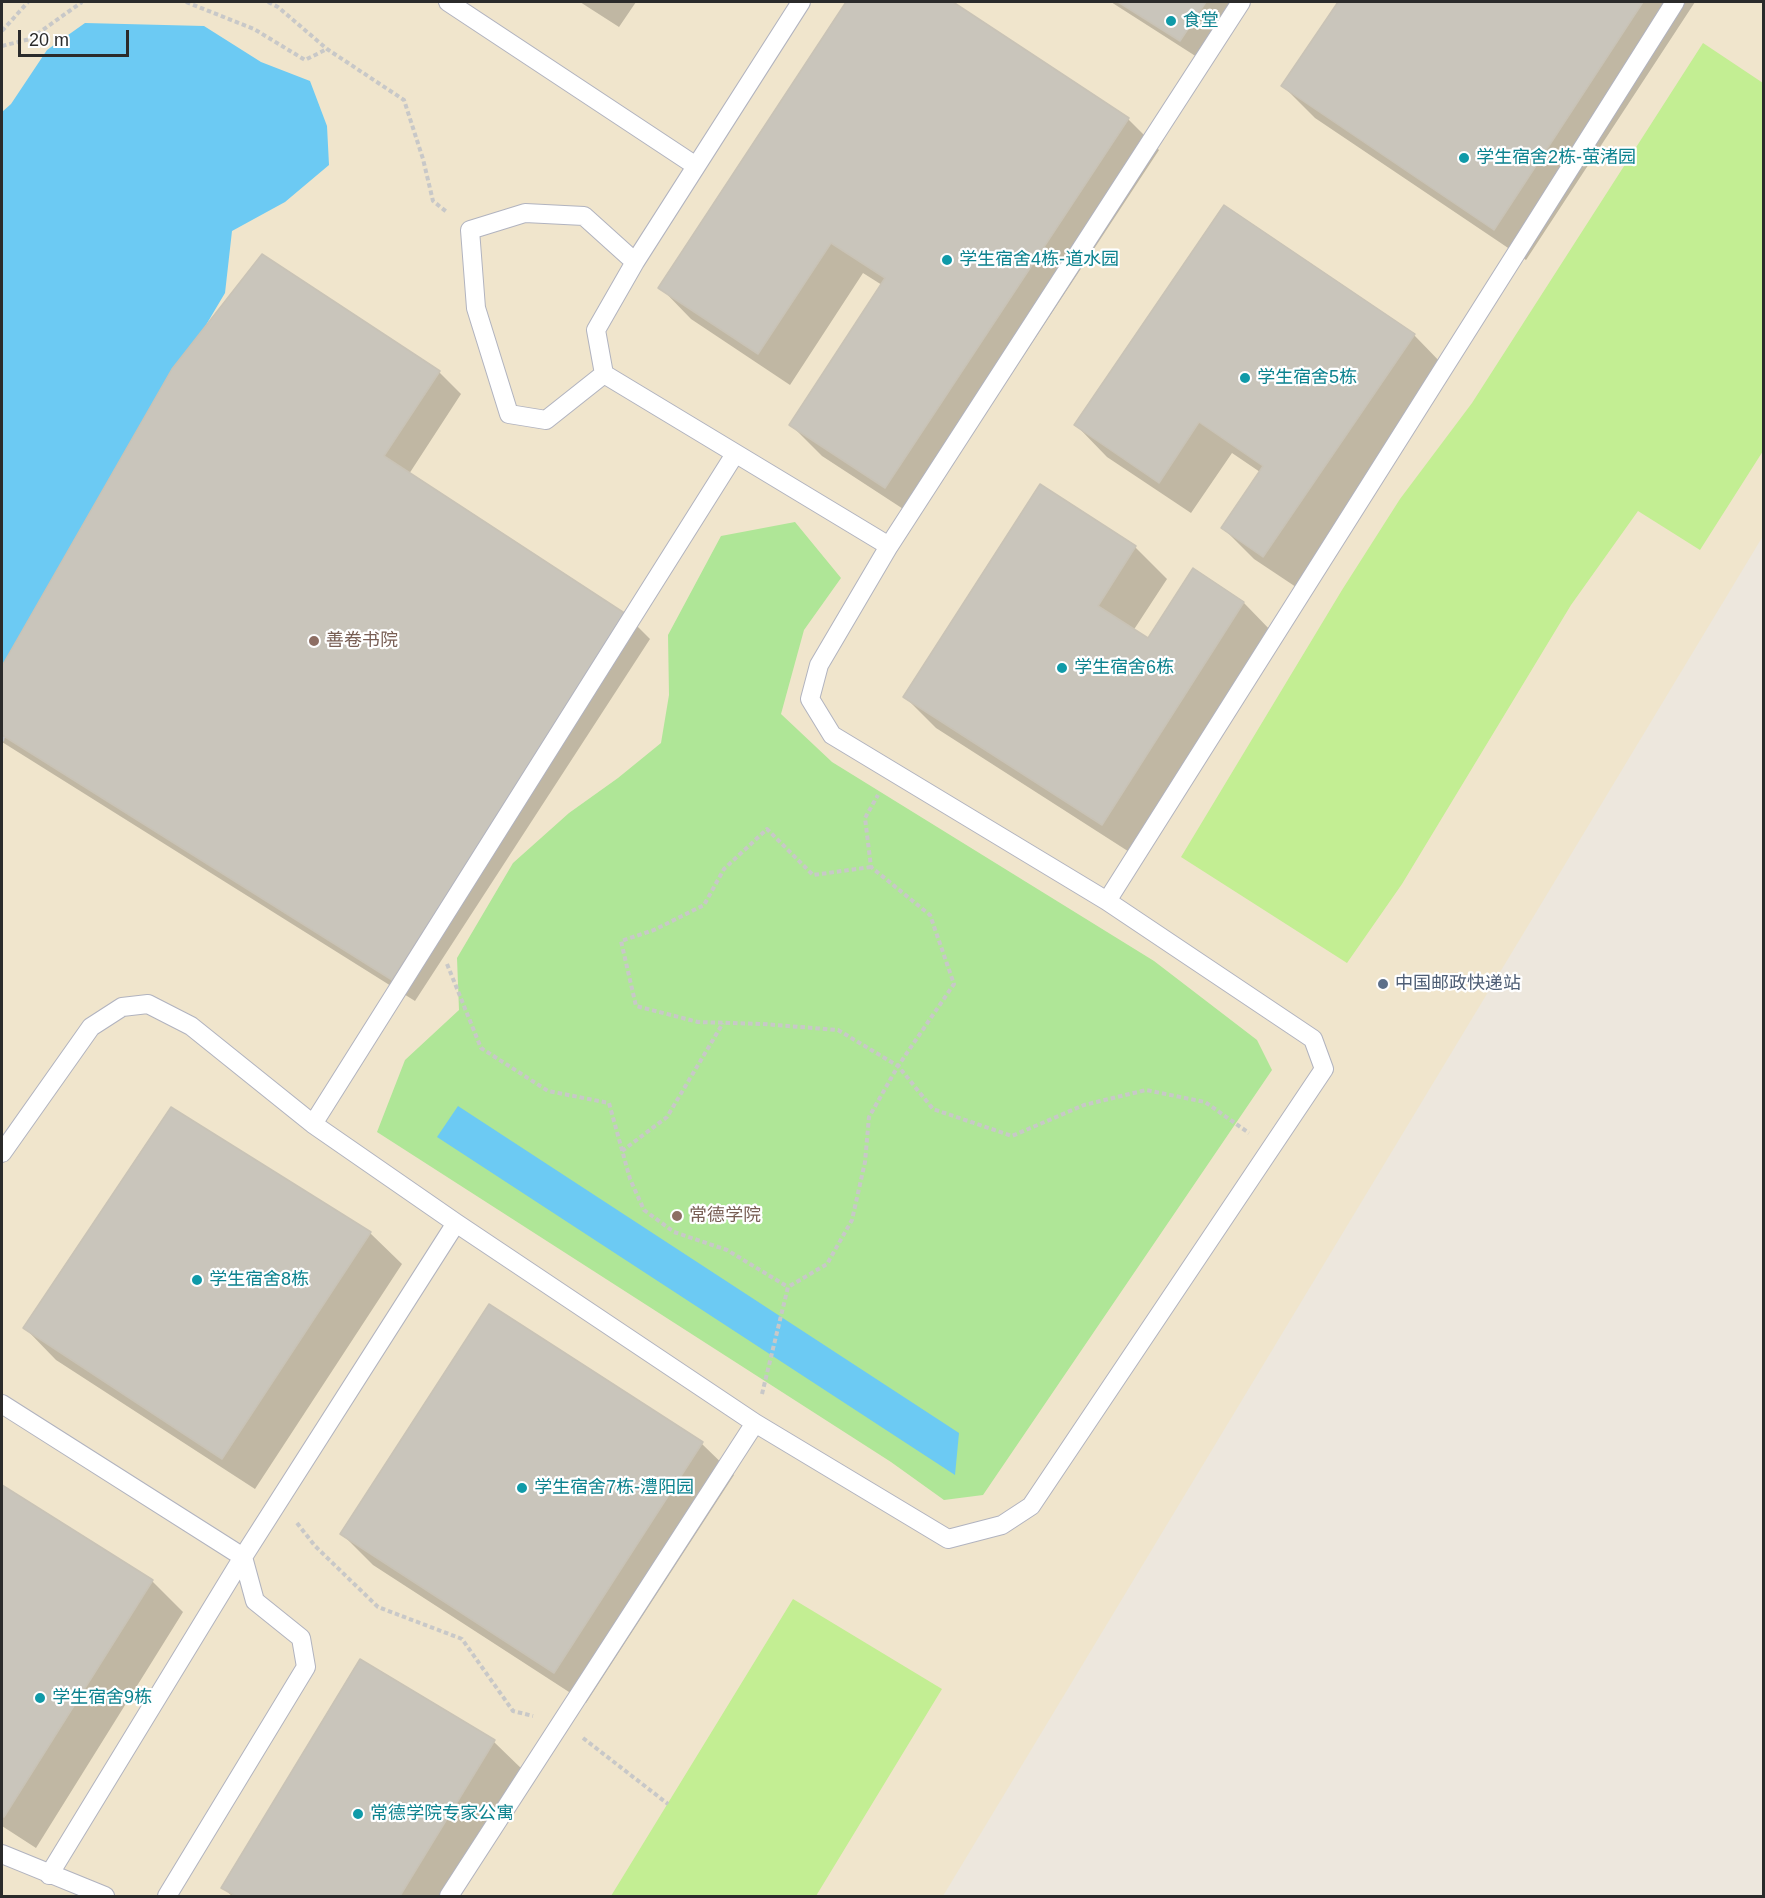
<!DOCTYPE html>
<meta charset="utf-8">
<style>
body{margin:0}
#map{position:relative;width:1765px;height:1898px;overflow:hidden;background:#ede7dd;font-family:Helvetica,sans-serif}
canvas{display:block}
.frame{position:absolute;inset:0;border:3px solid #2b2b2b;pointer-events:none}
.scale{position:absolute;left:18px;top:30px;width:111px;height:27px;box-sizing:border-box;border:3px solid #2b2b2b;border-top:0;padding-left:8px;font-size:18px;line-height:21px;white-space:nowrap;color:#2b2b2b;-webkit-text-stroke:4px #fff;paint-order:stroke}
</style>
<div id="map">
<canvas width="1765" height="1898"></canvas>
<div class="frame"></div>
<div class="scale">20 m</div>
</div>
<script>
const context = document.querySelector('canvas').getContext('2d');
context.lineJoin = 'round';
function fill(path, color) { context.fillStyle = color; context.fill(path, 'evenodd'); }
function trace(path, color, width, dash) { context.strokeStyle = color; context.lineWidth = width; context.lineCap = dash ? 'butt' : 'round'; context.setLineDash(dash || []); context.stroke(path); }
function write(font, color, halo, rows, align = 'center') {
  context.font = font + ' Helvetica,"Noto Sans SC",sans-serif'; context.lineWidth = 4.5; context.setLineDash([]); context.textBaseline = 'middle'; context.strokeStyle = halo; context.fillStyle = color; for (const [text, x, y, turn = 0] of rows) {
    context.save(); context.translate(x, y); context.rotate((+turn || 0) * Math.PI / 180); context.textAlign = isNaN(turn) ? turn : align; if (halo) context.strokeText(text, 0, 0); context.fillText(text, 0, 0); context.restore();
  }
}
fill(new Path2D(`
 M2,2H1763V536L943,1896H2Z`), '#f0e5cc');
fill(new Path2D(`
 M795,522L841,578L804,630L781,714L832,762L1154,961L1257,1040L1272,1070L983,1495L944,1500L891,1462L377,1132L405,1060L459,1010L457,958L513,863L569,813L618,778L661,743L669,695L668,635L721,536Z`), '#afe697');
fill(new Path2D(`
 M1703,43L1763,83V451L1700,550L1638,511L1571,605L1402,884L1347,963L1181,857L1342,590L1400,499L1472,403Z
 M793,1599L942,1689L816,1896H611Z`), '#c3ee93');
fill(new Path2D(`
 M85,23L204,26L261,62L310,81L327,126L329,165L285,202L232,231L225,293L2,668V112L11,104L47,50Z
 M458,1106L959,1433L955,1475L437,1137Z`), '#6ccaf3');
fill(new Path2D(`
 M580,2H636L619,27Z
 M848,2H950L1128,119L1159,150L917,518L822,456L791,425L882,285L863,273L790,385L691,319L660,287Z
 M1111,2H1233L1197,57Z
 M1340,2H1695L1526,260L1315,118L1283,86Z
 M1414,335L1445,367L1296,587L1254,559L1223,528L1260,472L1232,453L1191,513L1107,457L1076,425Z
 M173,370L439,372L461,394L409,474L628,617L650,639L415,1001L2,742V669Z
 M1135,547L1167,579L1133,631L1148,640L1193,570L1244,603L1275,635L1134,855L936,728L905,697Z
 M172,1109L370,1233L402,1264L255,1489L56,1360L25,1328Z
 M490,1306L702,1444L734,1475L586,1703L373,1565L342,1534Z
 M2,1487L152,1581L183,1612L36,1848L2,1826Z
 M494,1742L526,1773L451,1896H232L223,1888Z`), '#0003');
const building = new Path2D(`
 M846,2H953L1129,118L885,488L789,425L885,278L831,243L758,354L658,288Z
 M1118,2H1206L1180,41Z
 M1338,2H1643L1494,230L1281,86Z
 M1224,205L1415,334L1263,557L1221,528L1263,466L1199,422L1159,483L1074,425Z
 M262,254L440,371L384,456L629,616L392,980L2,735V666L172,369Z
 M1040,484L1136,546L1098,606L1148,638L1193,568L1244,602L1102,825L903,697Z
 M171,1107L371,1232L222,1459L23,1328Z
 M489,1304L703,1442L554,1673L340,1534Z
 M2,1485L153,1580L4,1817L2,1816Z
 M360,1659L495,1740L400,1896H236L221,1888Z`);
fill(building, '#c9c5bb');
trace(building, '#c9c3b6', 1.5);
const lane = new Path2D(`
 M448,2L696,166
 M801,2L635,262L596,330L604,374L889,546
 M604,374L546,420L509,414L476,308L470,230L525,213L584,216L635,262
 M1107,901L1675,2
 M313,1124L735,454
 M2,1153L91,1027L122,1007L148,1004L191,1026L313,1124L456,1223L755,1423
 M2,1404L243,1557L255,1601L301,1638L306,1667L167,1896
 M2,1854L105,1896
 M49,1875L243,1557L456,1223
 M449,1896L755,1423L948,1539L1002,1525L1031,1506L1324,1069L1313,1039L1107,901L832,735L810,699L819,665L889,546L1241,2`);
trace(lane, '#b1b3bf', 20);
trace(new Path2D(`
 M186,2L254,29L305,60L327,49
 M268,2L278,7L327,49L404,100L423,159L433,201L448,213
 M2,31L28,2
 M2,46L30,39L82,2
 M2,741L3,736
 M871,867L813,875L767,829L724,869L704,905L654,930L621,941L636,1006L698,1022L763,1024L838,1030L898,1066L933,1109L1012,1136L1084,1105L1146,1090L1205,1102L1249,1133
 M447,964L481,1048L548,1091L609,1103L630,1179L644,1210L674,1232L727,1250L788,1287
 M622,1151L667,1117L723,1023
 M762,1394L788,1287L827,1264L852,1220L865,1162L869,1117L898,1066L954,984L930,915L871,867L865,818L878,795
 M297,1523L315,1546L378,1607L462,1639L513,1711L533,1716
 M583,1738L668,1804`), '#c8c8c8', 4, [4.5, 3]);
trace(lane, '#fff', 18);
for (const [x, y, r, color] of [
 [1171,21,6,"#0f9aa8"],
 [1464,158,6,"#0f9aa8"],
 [947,260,6,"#0f9aa8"],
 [1245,378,6,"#0f9aa8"],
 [314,641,6,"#8d6e63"],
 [1062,668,6,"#0f9aa8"],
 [1383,984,6,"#5c6f8a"],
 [677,1216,6,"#8d6e63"],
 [197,1280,6,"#0f9aa8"],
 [522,1488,6,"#0f9aa8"],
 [40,1698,6,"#0f9aa8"],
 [358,1814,6,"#0f9aa8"]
]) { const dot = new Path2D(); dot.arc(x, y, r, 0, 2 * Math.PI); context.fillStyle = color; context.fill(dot); trace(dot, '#fff', 2); }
write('18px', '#0d838f', '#fff', [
 ["食堂",1183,21],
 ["学生宿舍2栋-萤渚园",1476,158],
 ["学生宿舍4栋-道水园",959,260],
 ["学生宿舍5栋",1257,378],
 ["学生宿舍6栋",1074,668],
 ["学生宿舍8栋",209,1280],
 ["学生宿舍7栋-澧阳园",534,1488],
 ["学生宿舍9栋",52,1698],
 ["常德学院专家公寓",370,1814]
], 'left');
write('18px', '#785e54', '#fff', [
 ["善卷书院",326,641],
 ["常德学院",689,1216]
], 'left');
write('18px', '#4e5e75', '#fff', [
 ["中国邮政快递站",1395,984]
], 'left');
</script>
